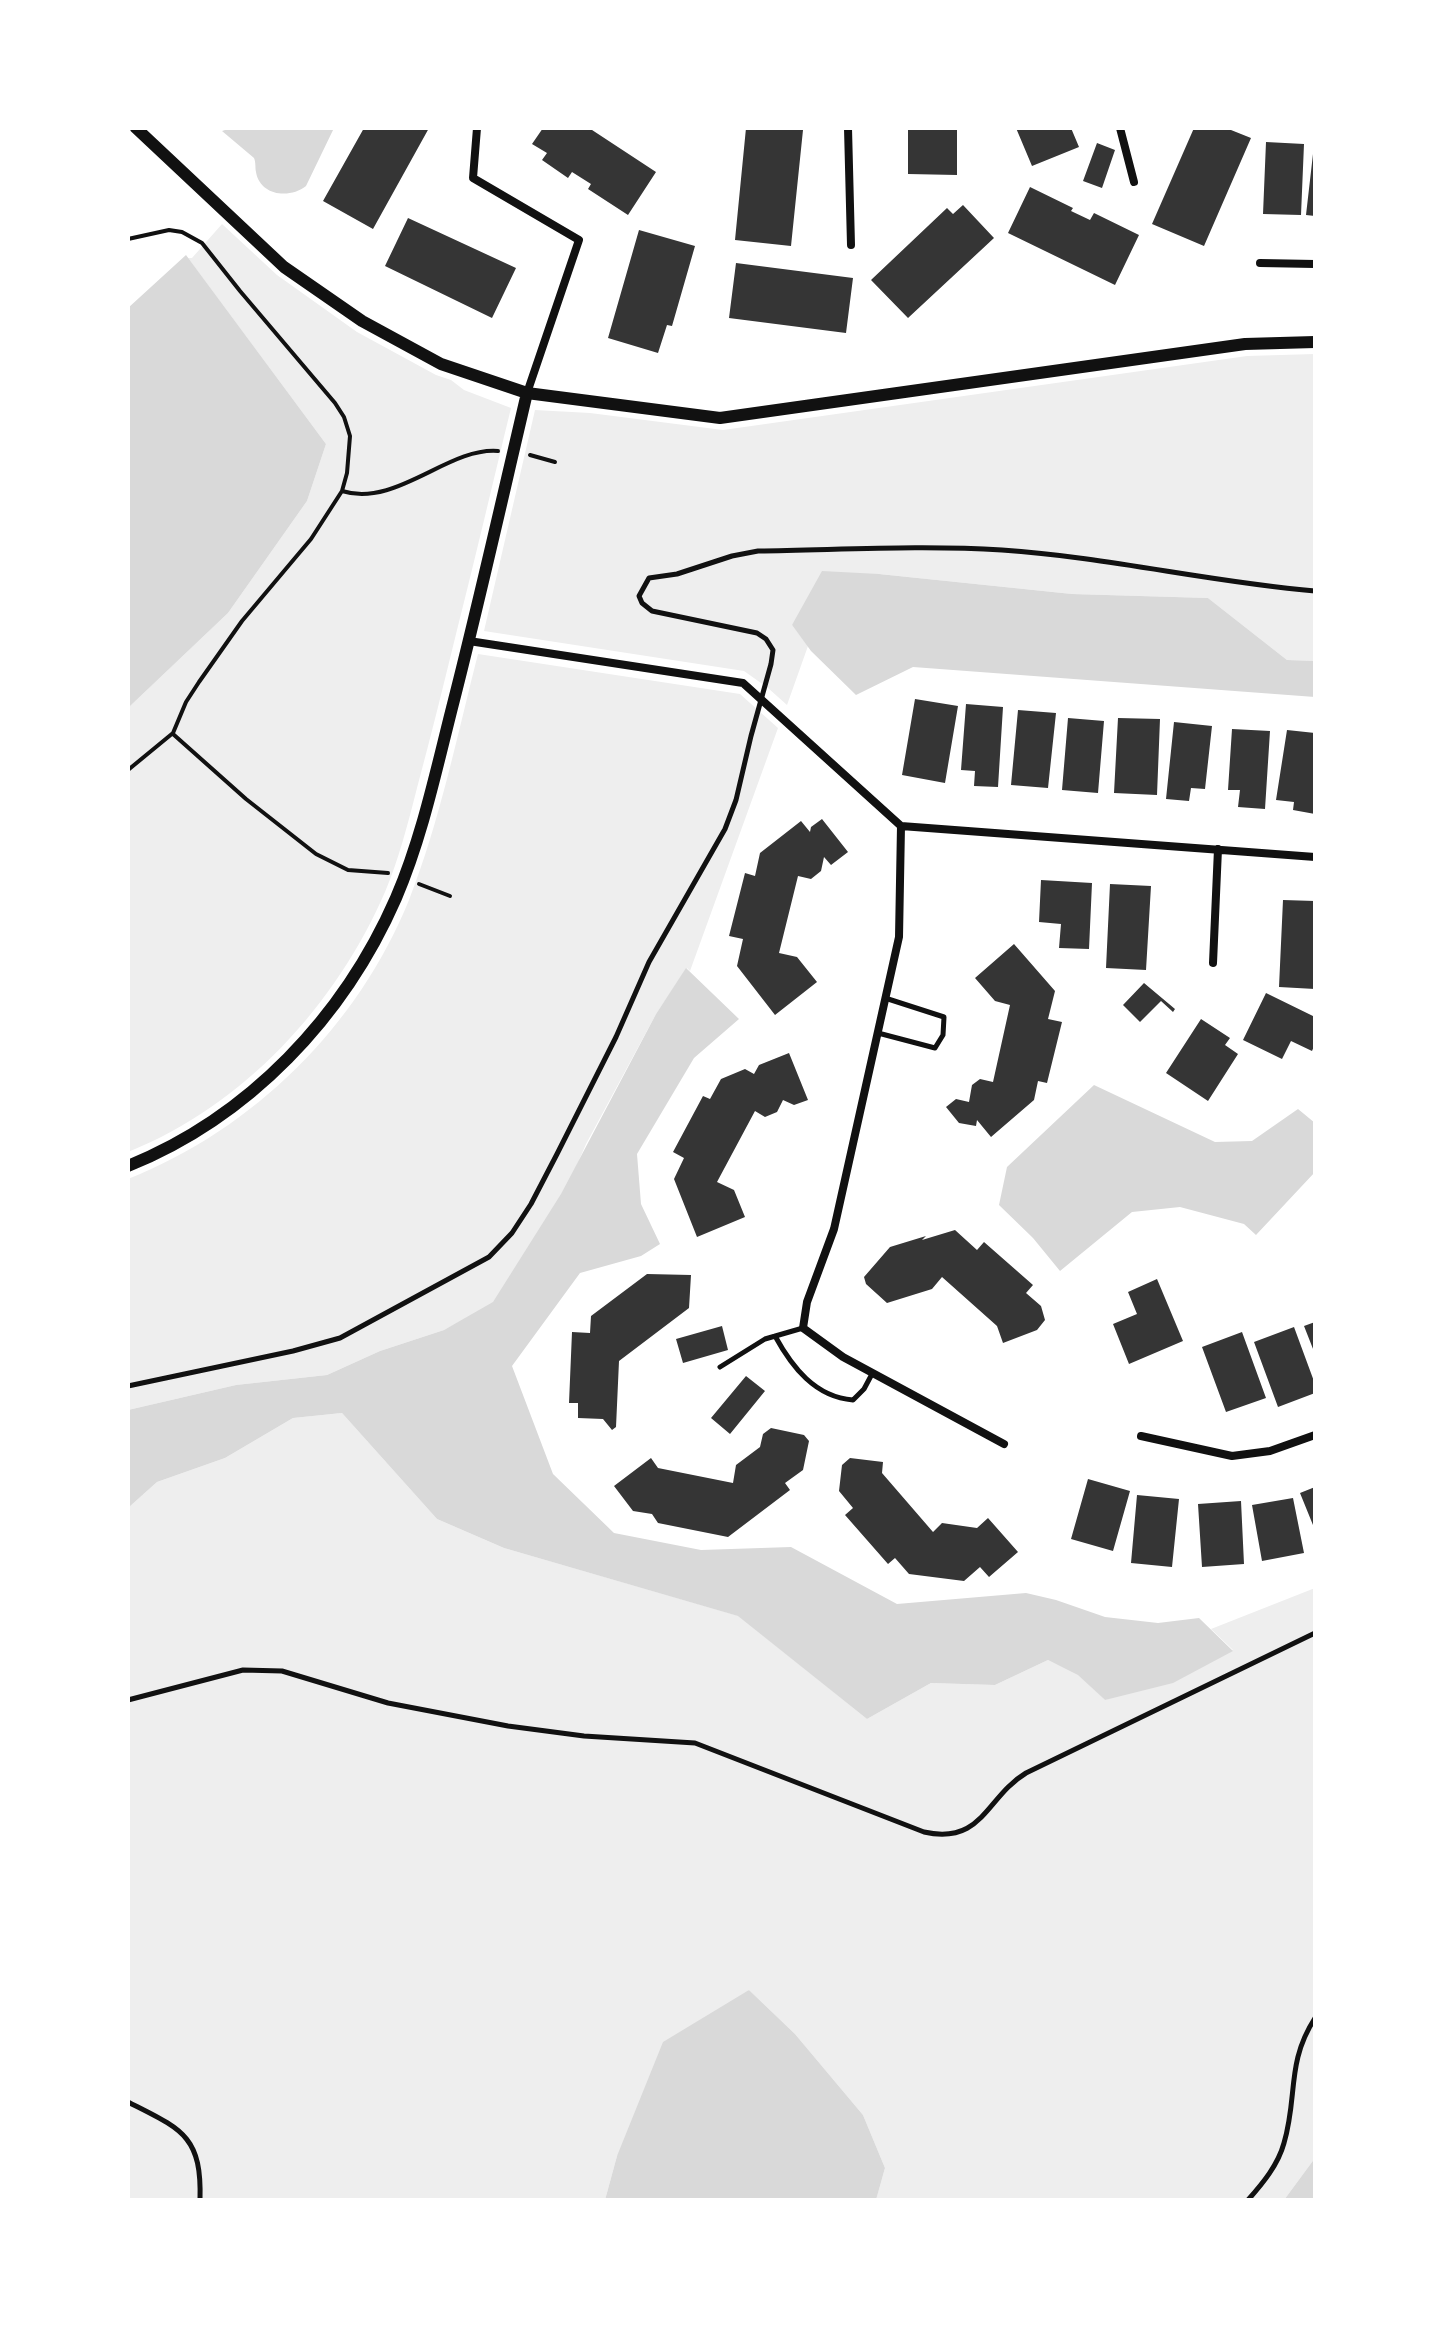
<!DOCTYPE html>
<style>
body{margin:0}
#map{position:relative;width:1443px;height:2328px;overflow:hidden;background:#fff;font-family:Mulish,sans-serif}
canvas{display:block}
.frame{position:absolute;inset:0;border:130px solid #fff;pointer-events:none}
</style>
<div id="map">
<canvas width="1443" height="2328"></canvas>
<div class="frame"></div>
</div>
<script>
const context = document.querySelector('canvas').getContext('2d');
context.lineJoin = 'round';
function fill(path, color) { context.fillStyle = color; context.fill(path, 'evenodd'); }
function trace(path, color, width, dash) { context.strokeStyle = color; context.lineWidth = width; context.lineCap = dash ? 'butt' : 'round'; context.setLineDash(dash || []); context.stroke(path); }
fill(new Path2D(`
 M222,224L277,275L357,332L436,375L451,380L464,390L511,408C493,482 475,559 457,630C444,683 431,736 417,788C408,823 399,859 385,892C336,1005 244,1106 128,1152V708L228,613L307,501L326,444L188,258H192Z
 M1315,354V661L1287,660L1208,598L1072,594L879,574L792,625L808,646L787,705L768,688L744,671L484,631L535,410L590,413L723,430L1247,356Z
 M478,654L740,694L778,728L690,971L687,968L656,1014L586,1144L524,1288L444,1330L380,1351L327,1375L236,1385L128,1410V1179C254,1129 358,1026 409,900C440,821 457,736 478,654Z
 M342,1413L437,1519L504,1548L739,1616L867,1719L931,1683L995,1685L1048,1660L1078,1674L1105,1700L1233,1650L1211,1629L1315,1588V2158L1284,2200H876L885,2168L863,2115L795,2034L749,1990L617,2156L605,2200H128V1508L157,1482L225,1458L293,1418Z`), '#eee');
fill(new Path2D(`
 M231,128H334L306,186C290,199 260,196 256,172C255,167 256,163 254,158L222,131Z
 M186,255L326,444L307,501L228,613L128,708V308Z
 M822,571L879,574L1072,594L1208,598L1287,660L1315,661V697L913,667L856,695L811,651L792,625Z
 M686,968L739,1019L694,1058L637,1154L641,1204L660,1244L641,1256L580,1273L512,1366L553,1474L614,1533L701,1550L791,1547L897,1604L1026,1593L1056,1600L1105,1617L1158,1623L1199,1618L1233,1651L1173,1683L1105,1700L1078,1675L1048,1660L995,1685L931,1683L867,1719L738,1616L504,1548L437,1519L342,1413L293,1418L225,1458L157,1482L128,1508V1410L236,1385L327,1375L380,1351L444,1330L493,1302L561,1194L656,1014Z
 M1094,1085L1215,1142L1252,1141L1298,1109L1315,1123V1172L1256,1235L1244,1224L1180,1207L1132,1212L1060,1271L1033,1238L999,1205L1007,1167Z
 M749,1990L795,2034L863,2115L885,2168L876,2200H605L617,2156L663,2042Z
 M1315,2158V2200H1284Z`), '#d9d9d9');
fill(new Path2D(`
 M364,128H429L373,229L323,201Z
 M543,128H589L656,172L628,215L588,189L591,184L572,172L568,178L542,160L547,153L532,144Z
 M746,128L803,130L791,246L735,240Z
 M908,128H957V175L908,174Z
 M1016,128H1071L1079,147L1032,166Z
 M1194,128H1226L1251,138L1204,246L1152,224Z
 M1266,142L1304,144L1301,215L1263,214Z
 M1097,143L1115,150L1102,188L1083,181Z
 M1313,154L1315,155V216L1306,215Z
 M1030,187L1073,208L1071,211L1090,220L1094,213L1139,235L1115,285L1008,233Z
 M963,205L994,238L908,318L871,280L947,208L953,214Z
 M408,218L516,268L492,318L385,266Z
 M639,230L695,246L672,326L667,325L658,353L608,338Z
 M736,263L853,278L846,333L729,318Z
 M915,699L958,706L945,783L902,775Z
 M966,704L1003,707L998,787L974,786L975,771L961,770Z
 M1018,710L1056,713L1048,788L1011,785Z
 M1068,718L1104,721L1098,793L1062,790Z
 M1118,718L1160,719L1157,795L1114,793Z
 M1174,722L1212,726L1205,789L1191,788L1189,801L1166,799Z
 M1232,729L1270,731L1265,809L1238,807L1240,790H1228Z
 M1287,730L1315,733V814L1293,810L1294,802L1276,800Z
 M822,819L848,852L831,865L824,857L821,871L811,879L798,876L779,953L797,957L817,982L775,1015L737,966L743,939L729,936L745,873L755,876L760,853L801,821L810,832L811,827Z
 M1041,880L1092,883L1089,949L1059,948L1061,924L1039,922Z
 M1110,884L1151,886L1146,970L1106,968Z
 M1283,900L1315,901V989L1279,987Z
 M1014,944L1055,991L1048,1019L1062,1022L1047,1083L1038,1081L1034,1100L991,1137L977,1120L976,1126L959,1123L946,1107L956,1099L969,1102L972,1085L980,1079L993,1082L1010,1005L995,1001L975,978Z
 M1144,983L1175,1009L1173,1012L1161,1001L1140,1022L1123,1005Z
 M1266,993L1315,1017V1044L1312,1051L1291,1041L1282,1059L1243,1040Z
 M1201,1019L1230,1038L1225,1045L1238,1054L1208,1101L1166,1073Z
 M789,1053L808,1100L794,1105L783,1100L777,1112L765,1117L755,1111L717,1182L734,1190L745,1217L697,1237L674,1179L684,1158L673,1152L703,1096L710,1099L721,1079L745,1069L754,1074L759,1065Z
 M955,1230L977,1250L984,1242L1033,1285L1026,1293L1041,1306L1045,1320L1037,1330L1003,1343L997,1326L942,1277L932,1289L887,1303L866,1284L864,1277L890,1247L926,1236L922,1240Z
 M647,1274L691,1275L689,1308L619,1361L616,1427L612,1430L603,1419L578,1418V1403H569L572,1332L590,1333L591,1316Z
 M1157,1279L1183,1341L1129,1364L1113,1324L1137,1314L1128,1292Z
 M1315,1322V1354L1304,1326Z
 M722,1326L728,1350L683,1363L676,1339Z
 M1294,1327L1315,1384V1393L1278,1407L1254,1342Z
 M1242,1332L1266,1398L1226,1412L1202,1347Z
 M746,1376L765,1391L730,1434L711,1418Z
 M771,1428L804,1435L809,1441L803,1470L785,1483L790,1490L728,1537L658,1523L652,1514L633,1511L614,1486L651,1458L658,1468L733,1483L736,1465L760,1447L763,1434Z
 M850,1458L883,1462L882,1473L933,1532L942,1523L977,1528L988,1518L1018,1552L989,1577L980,1567L964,1581L909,1574L895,1558L888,1564L845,1515L853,1508L839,1491L842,1465Z
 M1088,1479L1130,1491L1113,1551L1071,1539Z
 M1315,1487V1530L1300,1493Z
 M1137,1495L1179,1499L1172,1567L1131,1563Z
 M1293,1498L1304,1553L1262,1561L1252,1505Z
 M1241,1501L1244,1564L1202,1567L1198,1504Z`), '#353535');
trace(new Path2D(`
 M128,239L169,230L182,232L202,243L240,291L335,403L344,417L350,436L347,473L342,491L311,539L242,621L199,682L186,702L173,733L128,770
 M530,455L555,462
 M342,491C396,508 448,447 498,451
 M173,734L246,799L316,854L348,870L388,873
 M419,884L450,896`), '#111', 4);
trace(new Path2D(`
 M878,1033L935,1048L943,1035L944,1017L885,998
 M775,1336C792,1367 815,1397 853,1400L864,1389L872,1374
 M720,1367L765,1339L803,1328
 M128,1386L293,1351L340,1338L489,1257L512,1233L531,1204L557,1154L616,1037L649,962L725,829L736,800L751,736L771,664L773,650L766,639L757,633L652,611L642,603L639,596L649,578L677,574L732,556L758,551C839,550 921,545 1002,550C1107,557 1210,582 1315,591
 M128,1700L243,1670L282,1671L388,1703L508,1726L584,1736L695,1743L924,1832C983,1845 986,1797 1026,1773L1315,1633
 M128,2102C181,2129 202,2135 200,2200
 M1248,2200C1263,2183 1278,2165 1284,2143C1298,2096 1286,2063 1315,2018`), '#111', 5);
trace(new Path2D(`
 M477,128L473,178L579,240L527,393
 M848,128L851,245
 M1120,128L1134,182
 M1260,263L1315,264
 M469,641L743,683L901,826L899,937L834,1229L807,1302L803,1328L843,1357L1004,1444
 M901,826L1315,857
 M1213,963L1218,849
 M1141,1436L1232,1456L1270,1451L1315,1435`), '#111', 8);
trace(new Path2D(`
 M136,128L284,267L362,321L441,364L527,393L720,418L1245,344L1315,342
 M128,1166C249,1117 344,1017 396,898C423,835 437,766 454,700C480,598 503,495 527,393`), '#111', 12);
</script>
